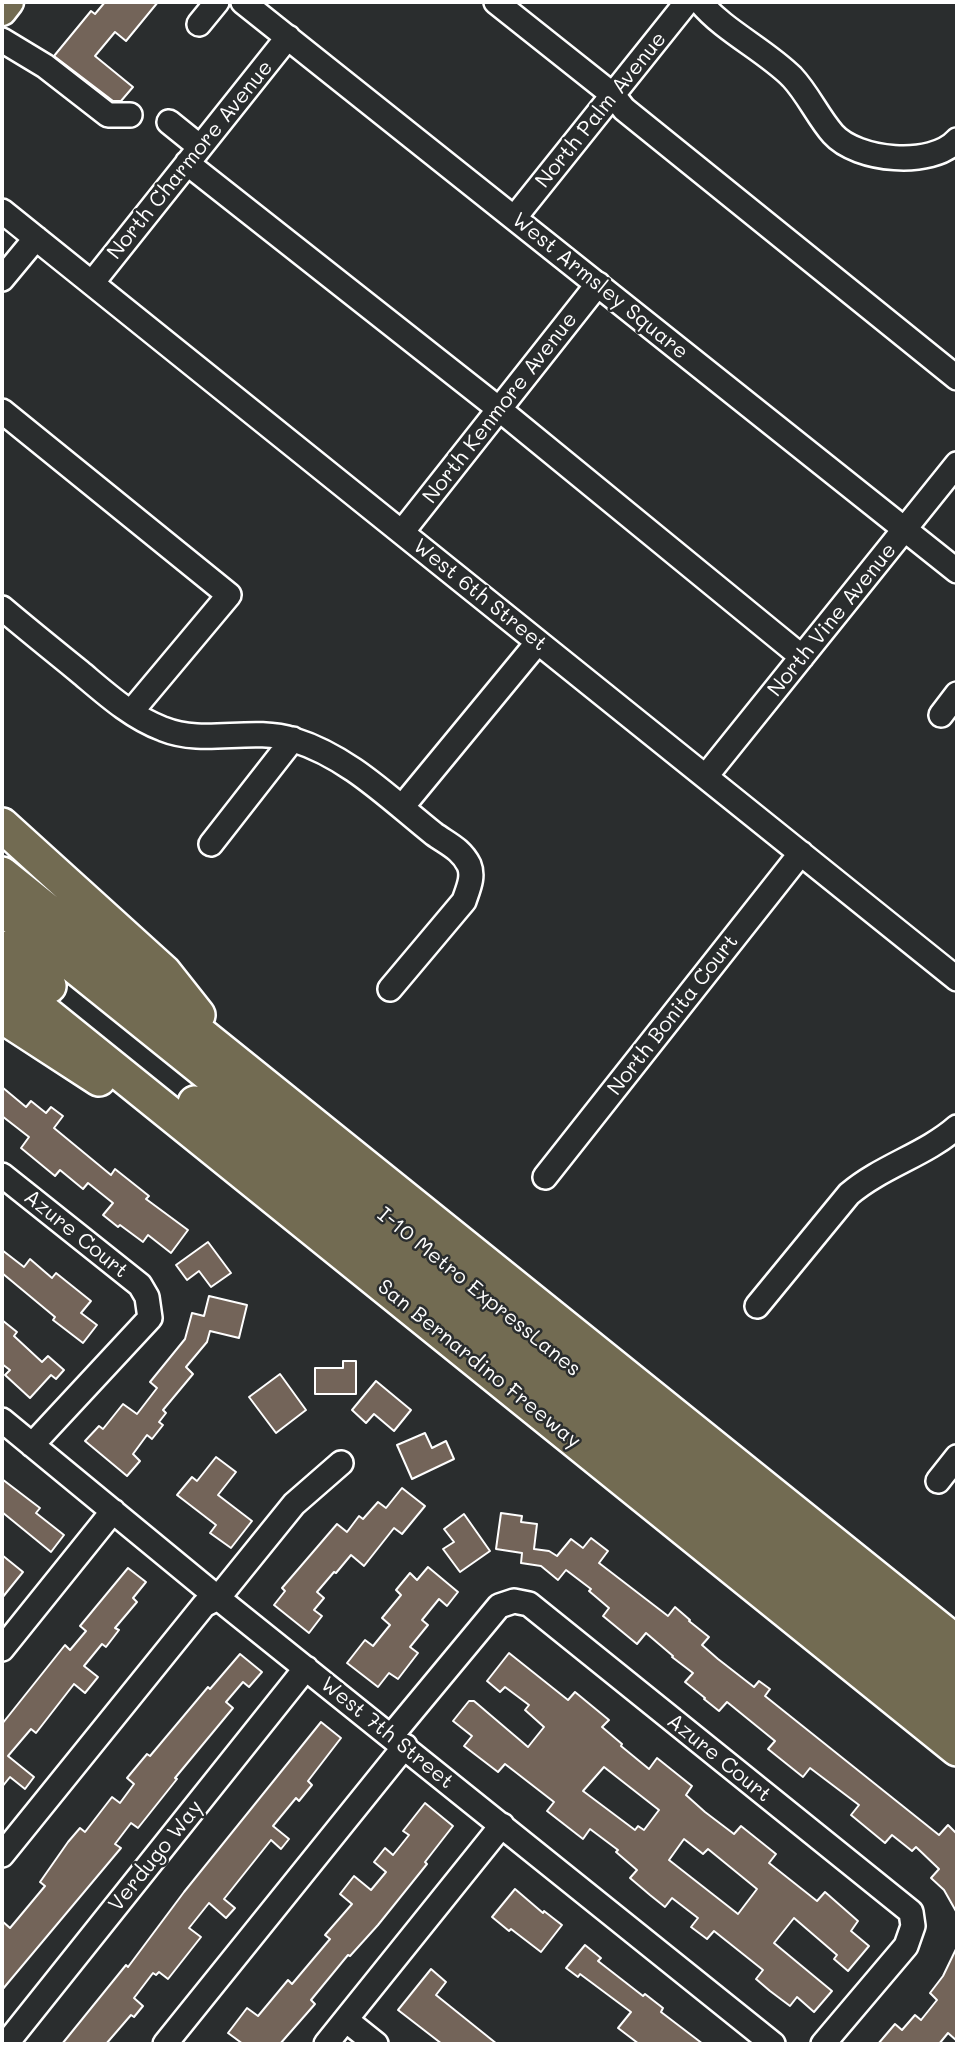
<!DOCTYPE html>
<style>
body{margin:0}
#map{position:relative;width:959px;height:2046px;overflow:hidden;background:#2a2d2e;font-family:Mali,sans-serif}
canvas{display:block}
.frame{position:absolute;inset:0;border:4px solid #fff;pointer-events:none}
</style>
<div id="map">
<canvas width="959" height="2046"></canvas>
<div class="frame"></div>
</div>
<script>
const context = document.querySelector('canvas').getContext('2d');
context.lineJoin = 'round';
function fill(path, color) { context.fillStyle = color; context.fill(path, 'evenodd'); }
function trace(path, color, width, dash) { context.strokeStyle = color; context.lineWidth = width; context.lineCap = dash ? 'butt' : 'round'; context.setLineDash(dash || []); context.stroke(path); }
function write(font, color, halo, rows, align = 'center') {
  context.font = font + ' Mali,sans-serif'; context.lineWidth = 5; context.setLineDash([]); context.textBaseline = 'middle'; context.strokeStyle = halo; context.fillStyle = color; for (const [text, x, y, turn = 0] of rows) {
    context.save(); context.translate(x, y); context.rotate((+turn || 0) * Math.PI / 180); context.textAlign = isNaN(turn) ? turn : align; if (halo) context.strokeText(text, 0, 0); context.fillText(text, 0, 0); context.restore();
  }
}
const building = new Path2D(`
 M105,2H158L126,41L115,32L95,56L133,87L121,101H113L54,56L91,11L95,14Z
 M2,1087L26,1107L31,1101L46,1113L51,1107L63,1116L54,1128L111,1175L115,1169L149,1196L146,1199L188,1230L171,1253L148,1235L143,1242L120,1225L118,1227L103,1215L113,1203L88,1183L83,1189L60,1170L55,1176L21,1148L29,1137L2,1116Z
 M208,1242L231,1273L211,1287L199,1271L187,1280L176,1265Z
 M2,1250L24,1267L30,1259L52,1278L56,1273L91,1301L81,1313L97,1325L83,1343L53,1320L55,1317L2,1273Z
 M209,1296L247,1305L239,1338L210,1331L207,1342L186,1367L193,1374L163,1410L166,1413L159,1422L163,1425L152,1439L147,1435L133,1454L140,1461L127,1476L85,1441L99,1426L103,1429L123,1404L137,1414L157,1388L150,1382L185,1339L192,1313L204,1316Z
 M2,1320L17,1332L14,1336L42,1362L48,1356L64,1370L56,1379L51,1375L30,1398L5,1375L10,1370L2,1364Z
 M343,1361H356V1394H315V1368H343Z
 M280,1374L306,1410L276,1433L249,1397Z
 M376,1381L411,1410L394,1431L374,1414L366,1423L352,1410Z
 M425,1433L432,1448L446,1441L454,1459L412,1479L397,1445Z
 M216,1457L236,1472L218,1495L252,1521L231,1548L210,1533L216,1525L177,1495L192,1477L197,1481Z
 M2,1479L40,1508L36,1513L64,1535L51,1552L2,1512Z
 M402,1488L425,1506L402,1534L394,1528L364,1566L351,1555L336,1573L334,1572L317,1592L324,1598L314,1610L322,1616L309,1633L274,1605L285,1591L282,1588L337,1524L347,1532L359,1516L363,1519L378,1502L386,1508Z
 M501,1513L522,1516L521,1522L537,1524L534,1549L549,1551L557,1556L571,1539L583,1548L591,1538L608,1551L599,1563L668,1616L675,1607L690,1620L689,1621L709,1637L702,1645L718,1659L754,1687L759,1681L770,1689L765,1696L939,1835L948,1825L957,1834V1913L944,1890L931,1878L939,1869L916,1847L912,1851L892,1835L885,1843L851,1815L859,1805L810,1768L803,1777L768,1749L775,1741L727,1702L719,1711L704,1699L705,1698L685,1682L693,1673L672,1657L673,1656L646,1633L637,1644L603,1616L609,1608L589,1591L591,1589L566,1570L558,1580L541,1566L521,1563L522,1553L496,1549Z
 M464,1514L490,1551L460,1572L443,1549L454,1542L444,1529Z
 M2,1555L23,1572L2,1598Z
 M428,1567L458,1592L447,1606L439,1599L422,1620L428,1625L410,1647L418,1653L398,1679L389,1673L378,1687L347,1663L365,1640L373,1646L390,1625L382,1618L401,1595L396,1590L410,1573L417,1580Z
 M128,1568L146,1582L133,1598L137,1602L115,1628L119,1630L106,1647L102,1644L84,1666L98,1677L85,1693L74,1684L36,1733L31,1729L8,1756L34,1777L25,1789L10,1777L2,1787V1724L65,1645L70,1650L86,1631L80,1626Z
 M509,1653L568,1700L575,1692L609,1720L602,1727L622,1744L621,1746L649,1769L657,1758L692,1786L686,1795L705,1812L734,1834L741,1826L776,1854L769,1863L817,1901L825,1892L858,1921L851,1931L869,1946L848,1971L834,1959L837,1955L794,1918L774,1943L832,1991L814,2012L797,1997L790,2006L770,1991L756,1979L763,1970L714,1931L707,1939L691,1927L698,1918L672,1898L665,1907L650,1895L630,1878L637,1870L616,1852L618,1850L590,1829L583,1839L547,1811L554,1802L505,1764L498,1772L464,1746L472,1736L453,1721L469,1701H474L528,1747L544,1727L525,1710L529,1705L505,1687L500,1692L487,1681ZM604,1767L659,1810L644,1830L638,1826L635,1830L583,1791ZM684,1839L703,1854L708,1849L757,1889L738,1914L669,1860Z
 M240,1654L262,1672L249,1687L243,1682L226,1702L233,1708L175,1778L177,1779L138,1828L131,1823L115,1844L121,1848L2,1990V1921L10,1928L45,1886L40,1882L68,1842L80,1828L85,1832L112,1797L120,1803L134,1784L127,1778L147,1754L150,1756L208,1687L210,1689Z
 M321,1722L341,1738L308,1781L312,1785L299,1801L296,1798L273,1826L289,1839L281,1849L271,1840L224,1899L235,1908L226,1918L209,1903L189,1928L201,1937L168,1979L159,1972L156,1975L153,1973L134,1998L143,2006L134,2017L131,2015L106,2044H62L126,1965L128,1967L184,1892Z
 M425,1803L453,1826L425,1862L427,1864L378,1925L350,1956L348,1955L311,2000L315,2004L280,2044H243L228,2033L247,2008L258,2016L288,1980L292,1984L330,1939L325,1935L352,1904L340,1894L354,1876L371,1890L386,1872L374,1862L385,1848L393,1855L409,1835L403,1831Z
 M515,1889L543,1913L544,1911L562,1925L541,1952L511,1929L509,1931L492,1917Z
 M585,1945L601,1958L598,1961L643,1996L645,1994L663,2008L661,2012L703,2044H639L618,2028L631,2012L580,1974L578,1977L566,1968Z
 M957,1947V2041L948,2033L939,2044H878L895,2024L902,2030L915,2015L921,2020L937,2000L930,1993L943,1976Z
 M431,1969L446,1982L436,1995L497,2044H442L398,2010Z`);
fill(building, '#736459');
trace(building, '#fff', 2);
const minor = new Path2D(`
 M243,2L957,571
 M496,2L613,95L624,109L957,378
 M700,2C724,31 765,50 792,77C808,94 818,117 833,134C857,161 932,168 957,140
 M199,24L217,2
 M2,40L45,66L108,115H130
 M169,122L200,147
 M187,163L499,409L802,657
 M2,211L957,979
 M515,217L687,2
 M2,279L36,238
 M92,283L288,37
 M2,411L229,595L131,712
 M402,532L598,284
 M2,608C28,630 54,651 80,672C105,693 131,717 163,729C205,746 251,726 294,740C349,757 390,799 434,834C448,844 461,849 469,865C474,877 468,889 464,901L390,989
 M941,715L957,694
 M706,776L957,464
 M402,807L538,642
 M211,844L293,739
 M2,1175L140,1285L147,1297L150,1318L32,1445
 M545,1177L801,853
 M757,1306L849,1194C882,1166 925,1155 957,1127
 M2,1420L218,1598L773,2044
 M938,1481L957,1457
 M2,1649L113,1511
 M392,1735L499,1606L514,1601L529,1604L911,1912L913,1926L906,1946L823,2044
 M2,1855L204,1605L218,1598L294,1504L341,1463
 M346,2020L376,2044
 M6,2044L306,1668
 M165,2044L405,1746
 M326,2044L502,1825`);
const major = new Path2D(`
 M2,11L9,2`);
const highway = new Path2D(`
 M2,825L164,972L198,1015
 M2,874L957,1643
 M2,908L957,1677
 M2,948L49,986
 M2,978L957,1749
 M2,1016L99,1079
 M195,1103L957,1715`);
trace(minor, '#fff', 28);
trace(major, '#fff', 33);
trace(highway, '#fff', 38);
trace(minor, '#2a2d2e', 23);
trace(major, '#726b52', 28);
trace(highway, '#726b52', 33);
write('21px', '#fff', '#2a2d2e', [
 ["North Palm Avenue",601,110,-51],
 ["North Charmore Avenue",190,160,-51],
 ["West Armsley Square",600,286,39],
 ["North Kenmore Avenue",500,408,-52],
 ["West 6th Street",480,595,39],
 ["North Vine Avenue",832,620,-51],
 ["North Bonita Court",673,1015,-52],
 ["Azure Court",76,1234,39],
 ["I-10 Metro ExpressLanes",479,1292,39],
 ["San Bernardino Freeway",479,1364,39],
 ["West 7th Street",387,1733,39],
 ["Azure Court",719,1758,39],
 ["Verdugo Way",156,1856,-51]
]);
</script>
